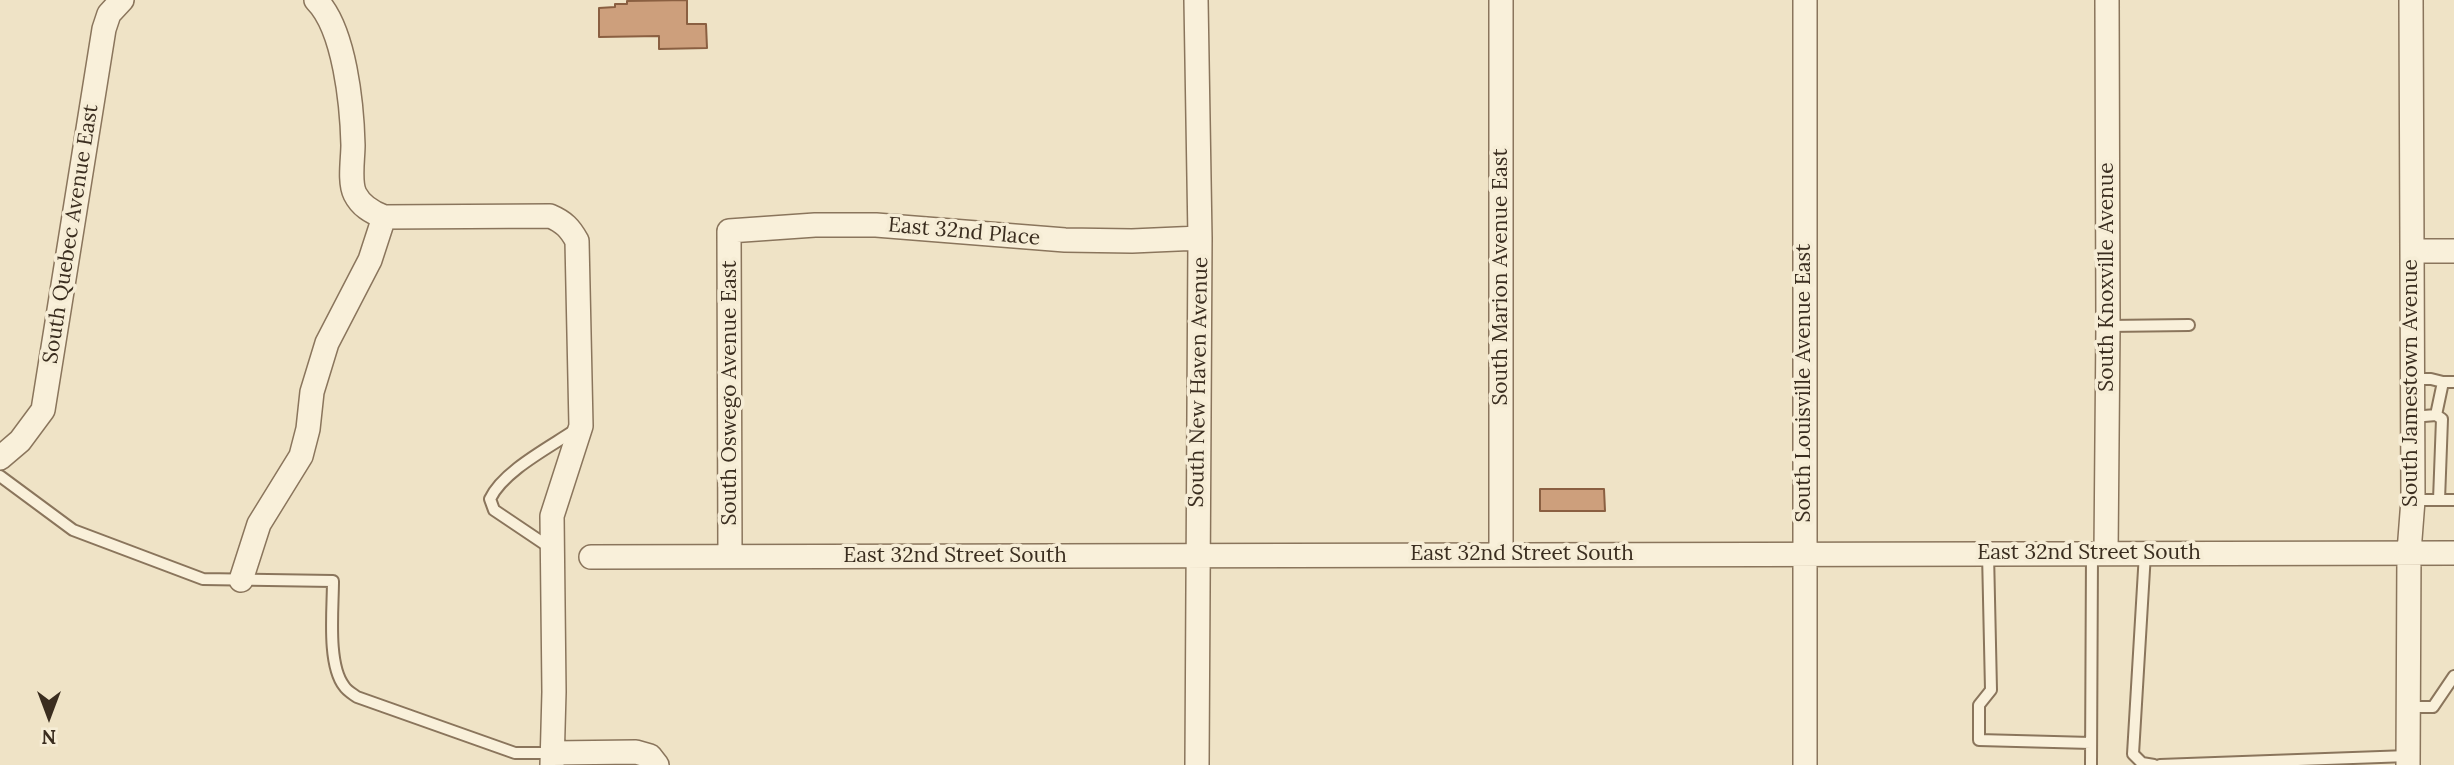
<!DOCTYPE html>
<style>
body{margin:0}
#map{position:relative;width:2454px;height:765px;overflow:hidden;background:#efe3c6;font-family:Lora,serif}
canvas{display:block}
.north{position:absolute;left:14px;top:681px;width:70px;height:70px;-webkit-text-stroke:5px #f6edd6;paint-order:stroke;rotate:180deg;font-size:19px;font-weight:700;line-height:28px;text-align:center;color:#3a2d1f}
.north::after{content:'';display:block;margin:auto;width:24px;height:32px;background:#3a2d1f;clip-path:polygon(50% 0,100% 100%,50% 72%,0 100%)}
</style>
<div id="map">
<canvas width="2454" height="765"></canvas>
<div class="north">N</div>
</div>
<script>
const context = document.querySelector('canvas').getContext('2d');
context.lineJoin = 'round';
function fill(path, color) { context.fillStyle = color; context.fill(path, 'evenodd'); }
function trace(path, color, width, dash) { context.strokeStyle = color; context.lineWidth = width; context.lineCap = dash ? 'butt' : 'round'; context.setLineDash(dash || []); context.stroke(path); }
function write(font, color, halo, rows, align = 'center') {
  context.font = font + ' Lora,serif'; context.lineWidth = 7; context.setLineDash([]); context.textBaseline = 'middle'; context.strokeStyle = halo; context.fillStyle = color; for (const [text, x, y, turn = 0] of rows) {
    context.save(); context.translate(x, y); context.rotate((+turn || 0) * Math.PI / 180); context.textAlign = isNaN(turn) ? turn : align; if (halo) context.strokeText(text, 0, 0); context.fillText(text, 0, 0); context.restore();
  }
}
const building = new Path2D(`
 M687,0V24H706L707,48L659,49V36L599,37V8L615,7V4H627V1Z
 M1540,489H1604L1605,511H1540Z`);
fill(building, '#cd9f7c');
trace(building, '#8a5f41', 2);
const lane = new Path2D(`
 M2108,326L2189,325
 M2412,379H2431L2443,382
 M2436,415L2443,382H2454
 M2412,417L2436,415L2442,419L2439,500
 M0,476L73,530L203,579L333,581C333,609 327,664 344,686C347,691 353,694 357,697L515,753H552
 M2413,500H2454
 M552,549L494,510L490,499C503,471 550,447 575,430
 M1988,553L1991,690L1979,705V740L2091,743
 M2145,553L2133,754L2142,763L2154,765
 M2408,707H2433L2454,676
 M2091,765L2092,553
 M2160,765L2408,756`);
const street = new Path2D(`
 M316,0C345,29 352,106 353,145C353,159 349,182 355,194C361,206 371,212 384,217L550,216C564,222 570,228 577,241L581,426L552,516L554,692L552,765
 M1196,0L1200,238L1197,765
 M1501,0V554
 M2412,251H2454
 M0,458L20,441L43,410L104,29L109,14L122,0
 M2106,553L2108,326L2107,0
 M730,556L729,231L815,225H876L1065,240L1132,241L1200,238
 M591,557L2454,553
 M241,580L259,524L301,456L308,429L312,392L327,343L370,260L384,217
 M552,753L636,752L650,756L657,765
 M1805,765V0
 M2408,765L2409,552L2413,500L2411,0`);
trace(lane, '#8a755c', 14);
trace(street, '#8a755c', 26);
trace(lane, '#f9f0da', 10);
trace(street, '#f9f0da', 23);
write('21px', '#3a2d1f', '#f6edd6', [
 ["East 32nd Place",964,232,5],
 ["South Quebec Avenue East",71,234,-81],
 ["South Marion Avenue East",1501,277,-90],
 ["South Knoxville Avenue",2107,277,-90],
 ["South New Haven Avenue",1199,382,-89],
 ["South Louisville Avenue East",1804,383,-90],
 ["South Jamestown Avenue",2411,383,-90],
 ["South Oswego Avenue East",730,393,-90],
 ["East 32nd Street South",2089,553],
 ["East 32nd Street South",1522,554],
 ["East 32nd Street South",955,556]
]);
</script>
